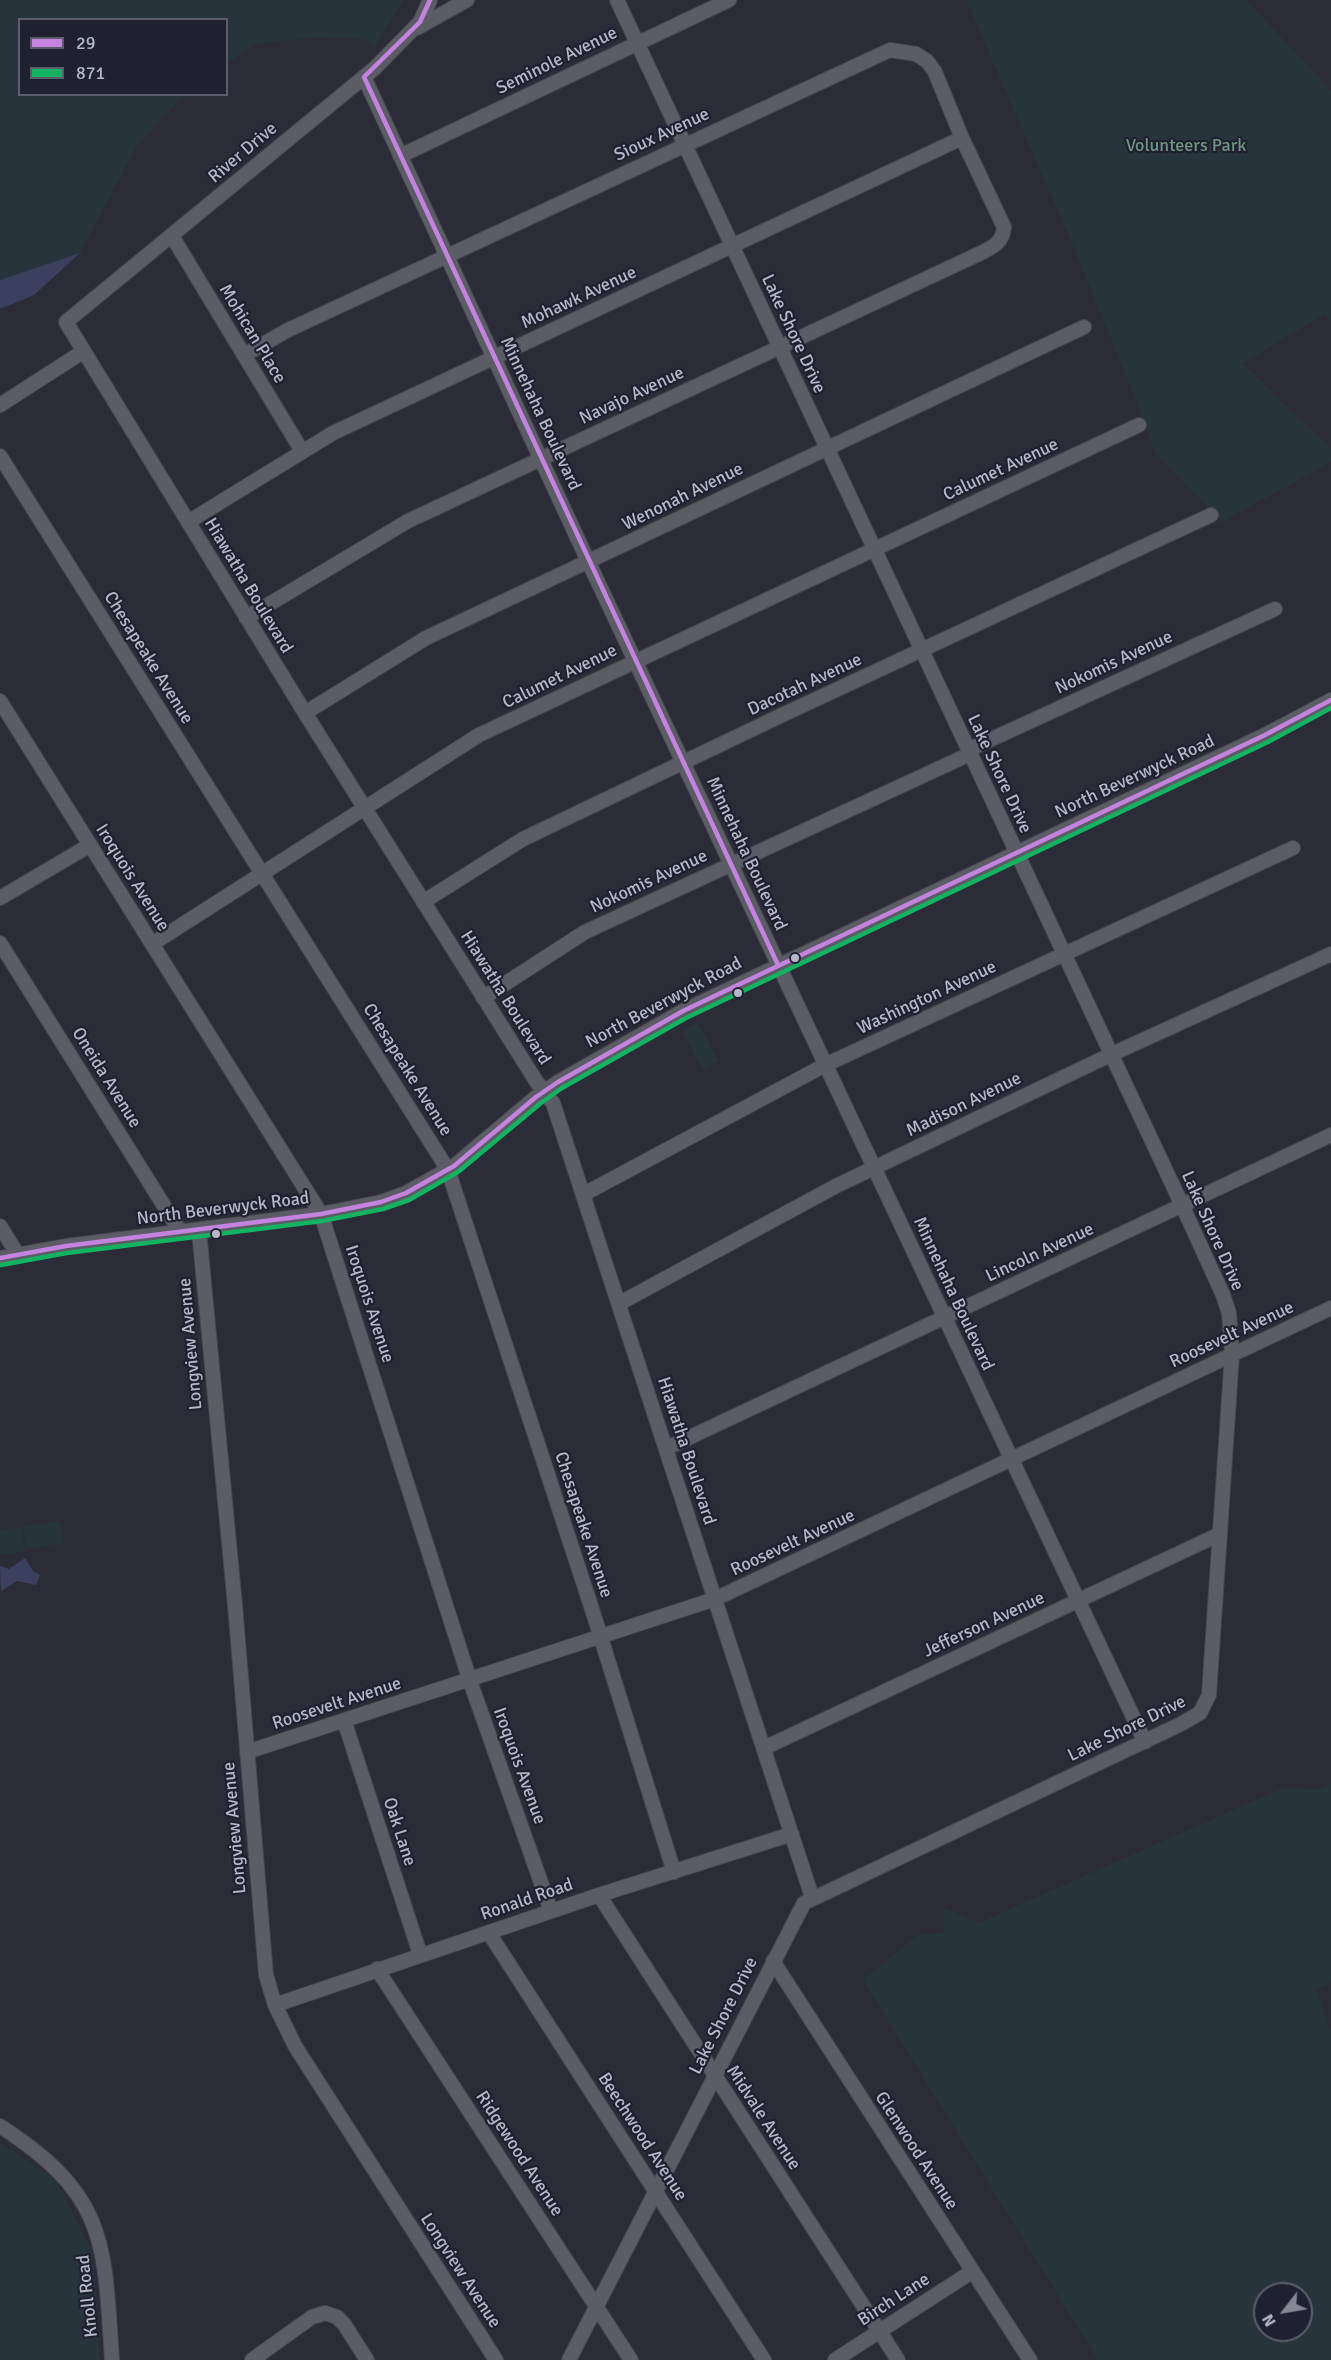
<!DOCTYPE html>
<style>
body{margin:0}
#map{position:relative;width:1331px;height:2360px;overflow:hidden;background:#2b2c37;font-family:Signika,sans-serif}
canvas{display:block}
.legend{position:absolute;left:18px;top:18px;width:210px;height:78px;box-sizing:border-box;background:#1f2131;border:2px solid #5b5d6d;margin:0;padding:8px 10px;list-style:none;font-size:18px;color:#b6b8c7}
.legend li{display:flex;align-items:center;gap:12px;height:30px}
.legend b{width:30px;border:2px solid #5b5d6d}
.north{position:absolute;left:1253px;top:2282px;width:60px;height:60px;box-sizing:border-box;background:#1f2131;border:2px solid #5b5d6d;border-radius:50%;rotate:239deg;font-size:16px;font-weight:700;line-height:24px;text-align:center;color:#b6b8c7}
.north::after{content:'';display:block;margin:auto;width:21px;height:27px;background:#858795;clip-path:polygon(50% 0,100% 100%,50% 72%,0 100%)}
</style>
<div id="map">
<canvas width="1331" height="2360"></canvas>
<ul class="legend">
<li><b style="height:8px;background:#c483df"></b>29</li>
<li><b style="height:8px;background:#13b361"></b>871</li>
</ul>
<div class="north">N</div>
</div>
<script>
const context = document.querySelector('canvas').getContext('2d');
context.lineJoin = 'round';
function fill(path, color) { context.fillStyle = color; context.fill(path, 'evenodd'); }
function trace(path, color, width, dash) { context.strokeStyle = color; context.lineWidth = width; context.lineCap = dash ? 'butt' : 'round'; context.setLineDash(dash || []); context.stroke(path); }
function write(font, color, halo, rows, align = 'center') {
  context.font = font + ' Signika,sans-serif'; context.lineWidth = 4.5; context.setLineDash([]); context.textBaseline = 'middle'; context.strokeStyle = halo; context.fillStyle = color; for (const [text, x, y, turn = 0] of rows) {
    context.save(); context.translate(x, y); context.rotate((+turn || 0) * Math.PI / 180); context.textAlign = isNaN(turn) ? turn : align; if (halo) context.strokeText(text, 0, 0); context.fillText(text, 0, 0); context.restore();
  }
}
fill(new Path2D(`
 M0,0H404L374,48L363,39L316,37L254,44L227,63L226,20H20V94L184,95L136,147L80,253L0,280Z
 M966,0H1246L1331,90V321L1325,314L1243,363L1331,449V462L1222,522L1155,453L1137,403L1074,248Z
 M698,1023L719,1061L703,1070L682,1031Z
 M60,1521L64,1543L26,1549L23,1526Z
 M21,1527L25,1551L0,1555V1530Z
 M1331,1784V1983L1317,1989L1331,2030V2360H1098L863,1980L919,1934L944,1933V1908L978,1923L1283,1788L1318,1789ZM1265,2294H1301V2330H1265Z
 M0,2143L56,2180L93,2253L100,2360H0Z`), '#28343c');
fill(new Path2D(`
 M80,253L34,295L0,309V280Z
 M25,1558L33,1571L40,1575L36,1585L17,1581L1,1591L0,1566L9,1569Z`), '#3b405f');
const minor = new Path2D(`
 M430,0L420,22L375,68L66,322L305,713L536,1081L553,1103L812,1897
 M417,28L467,0
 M364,77L588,561L1145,1742
 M400,156L729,0
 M172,236L302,451
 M244,355L288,330L890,50L916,54L927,61L935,72L962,138L1004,227C1003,241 995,246 983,252L408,521L246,618
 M0,405L84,351
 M0,456L448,1170L591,1606L674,1872
 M188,522L333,433L962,138
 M0,701L321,1214L470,1681L551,1911
 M305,713L426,638L1084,327
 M968,750L1275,609
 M0,898L90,845
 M423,902L523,839L780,716L1211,515
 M0,943L181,1233
 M152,944L479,735L1139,425
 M483,998L585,932L970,754
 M584,1194L825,1065L1293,848
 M0,1226L18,1255
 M199,1231L235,1605L266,1975L275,2005L295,2046L496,2360
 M0,1258L66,1246L321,1214L381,1202L406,1193L454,1166L536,1097L558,1082L683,1011L1265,735L1331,700
 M620,1303L836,1186L1110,1055L1331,954
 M667,1448L1331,1135
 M344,1720L420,1954
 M764,1748L1220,1534
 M247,1752L715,1599L1331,1308
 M599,1895L898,2360
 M489,1933L764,2360
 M773,1961L1030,2360
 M377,1969L631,2360
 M275,2005L599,1895L792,1834
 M0,2126C108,2196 104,2242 112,2360
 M252,2360L312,2317L325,2313L337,2317L344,2324L367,2360
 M569,2360L804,1903L1181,1724L1200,1713L1209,1695L1232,1354L1229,1313L1223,1295L1182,1205L617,0
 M835,2360L973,2271`);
trace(minor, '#46474e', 16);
trace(minor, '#5b5c65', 14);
trace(new Path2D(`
 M430,0L420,22L364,77L778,965
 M0,1258L66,1246L321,1214L381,1202L406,1193L454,1166L536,1097L558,1082L683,1011L1265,735L1331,700`), '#c483df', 4.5);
trace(new Path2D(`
 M1,1265L67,1253L322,1221L383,1209L409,1200L458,1172L541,1103L562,1088L686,1018L1268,742L1331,708`), '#13b361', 4.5);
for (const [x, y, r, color] of [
 [795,958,5,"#b6b8c7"],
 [738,993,5,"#b6b8c7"],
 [216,1234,5,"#b6b8c7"]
]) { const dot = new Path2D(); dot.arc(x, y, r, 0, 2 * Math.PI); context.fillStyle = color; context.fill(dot); trace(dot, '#1f2131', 2); }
write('18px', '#b6b8c7', '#1f2131', [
 ["Seminole Avenue",557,61,-26],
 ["Sioux Avenue",662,135,-25],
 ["River Drive",243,153,-40],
 ["Mohawk Avenue",579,298,-25],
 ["Mohican Place",252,334,59],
 ["Lake Shore Drive",793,334,65],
 ["Navajo Avenue",632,396,-25],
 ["Minnehaha Boulevard",540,414,65],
 ["Calumet Avenue",1001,470,-25],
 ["Wenonah Avenue",683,497,-26],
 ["Hiawatha Boulevard",248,586,59],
 ["Chesapeake Avenue",148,658,58],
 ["Nokomis Avenue",1114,663,-25],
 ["Calumet Avenue",560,677,-26],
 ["Dacotah Avenue",805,685,-25],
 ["Lake Shore Drive",999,774,65],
 ["North Beverwyck Road",1135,777,-25],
 ["Minnehaha Boulevard",746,854,65],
 ["Iroquois Avenue",132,878,58],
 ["Nokomis Avenue",649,882,-25],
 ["Hiawatha Boulevard",505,998,58],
 ["Washington Avenue",927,998,-25],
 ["North Beverwyck Road",664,1003,-28],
 ["Chesapeake Avenue",407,1070,58],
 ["Oneida Avenue",106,1078,58],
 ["Madison Avenue",964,1105,-26],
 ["North Beverwyck Road",223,1209,-7],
 ["Lake Shore Drive",1212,1231,66],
 ["Lincoln Avenue",1040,1253,-25],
 ["Minnehaha Boulevard",953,1294,65],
 ["Iroquois Avenue",369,1304,72],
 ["Roosevelt Avenue",1232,1335,-25],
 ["Longview Avenue",191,1344,-95],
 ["Hiawatha Boulevard",686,1451,72],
 ["Chesapeake Avenue",583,1525,72],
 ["Roosevelt Avenue",793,1543,-25],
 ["Jefferson Avenue",984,1625,-25],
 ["Roosevelt Avenue",337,1704,-18],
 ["Lake Shore Drive",1127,1729,-26],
 ["Iroquois Avenue",519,1766,70],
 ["Longview Avenue",235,1828,-95],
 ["Oak Lane",399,1832,72],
 ["Ronald Road",527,1900,-19],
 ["Lake Shore Drive",724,2016,-63],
 ["Midvale Avenue",763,2118,57],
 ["Beechwood Avenue",642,2137,57],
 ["Glenwood Avenue",916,2151,57],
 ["Ridgewood Avenue",519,2154,57],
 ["Longview Avenue",460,2271,57],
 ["Knoll Road",88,2296,-96],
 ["Birch Lane",894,2300,-33]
]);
write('18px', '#6f9683', '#1f2131', [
 ["Volunteers Park",1186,146]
]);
</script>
